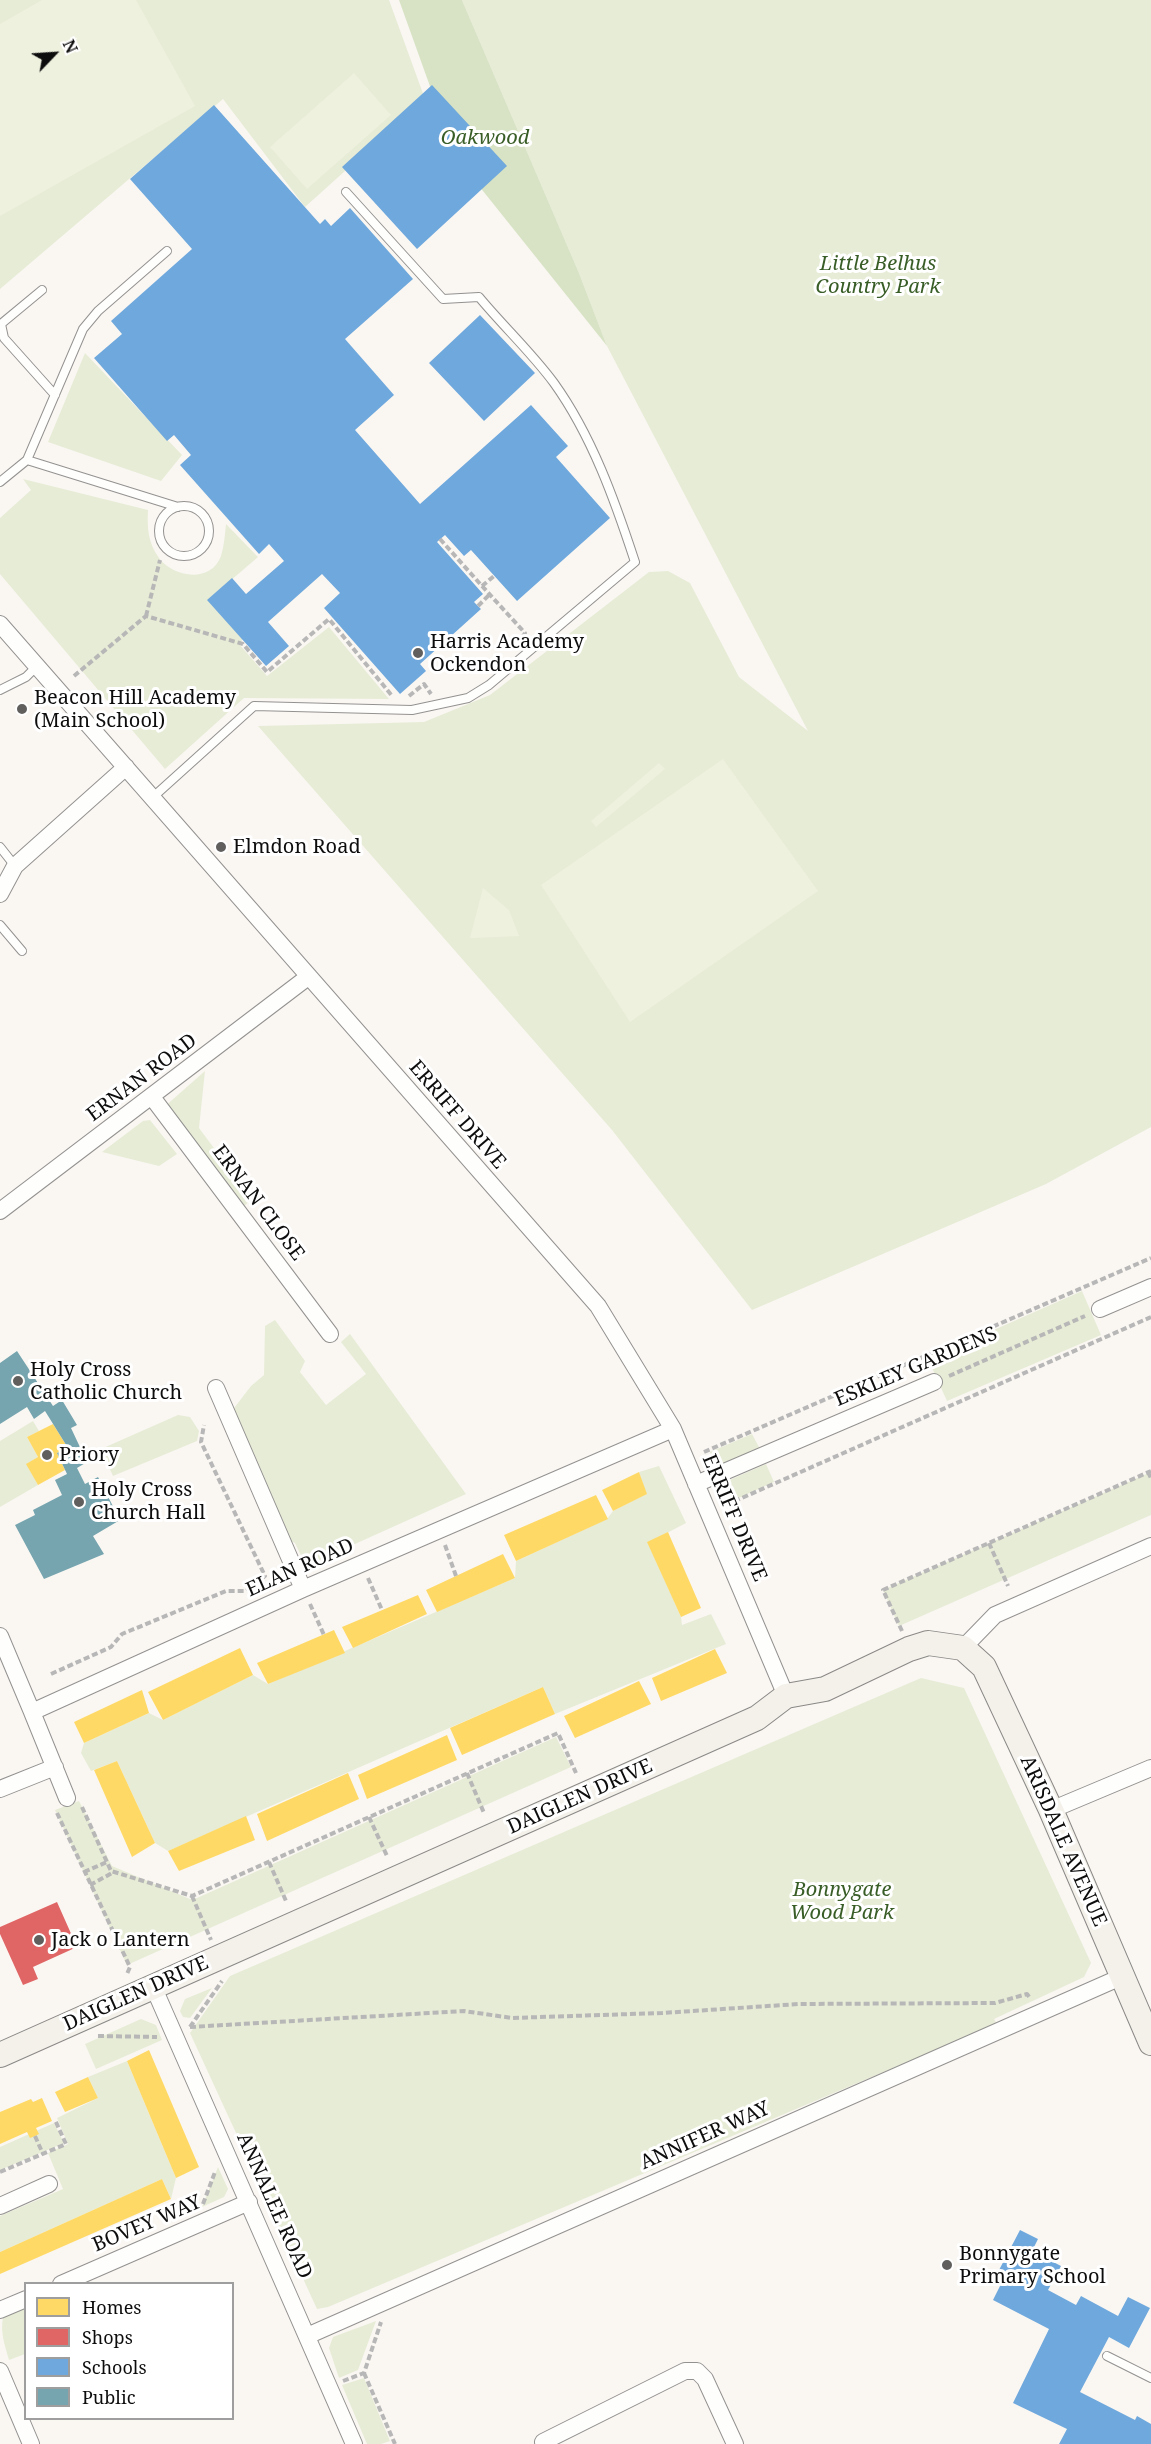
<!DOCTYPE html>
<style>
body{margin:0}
#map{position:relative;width:1151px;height:2444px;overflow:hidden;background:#faf7f3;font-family:"Noto Serif",serif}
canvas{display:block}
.legend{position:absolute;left:24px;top:2282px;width:210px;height:138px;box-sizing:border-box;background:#fff;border:2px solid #9e9e9e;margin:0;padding:8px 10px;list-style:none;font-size:18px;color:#0d0d0d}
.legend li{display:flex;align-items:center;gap:12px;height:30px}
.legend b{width:30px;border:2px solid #9e9e9e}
.north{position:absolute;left:24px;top:24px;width:60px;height:60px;-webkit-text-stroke:4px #fff;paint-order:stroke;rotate:65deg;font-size:16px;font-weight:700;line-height:24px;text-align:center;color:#0d0d0d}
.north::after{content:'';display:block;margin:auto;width:21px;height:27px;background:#0d0d0d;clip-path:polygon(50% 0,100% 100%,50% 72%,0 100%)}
</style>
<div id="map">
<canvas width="1151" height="2444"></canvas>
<ul class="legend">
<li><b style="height:16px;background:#ffd966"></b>Homes</li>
<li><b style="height:16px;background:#e06666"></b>Shops</li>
<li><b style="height:16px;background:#6fa8dc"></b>Schools</li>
<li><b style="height:16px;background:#76a5af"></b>Public</li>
</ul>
<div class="north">N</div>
</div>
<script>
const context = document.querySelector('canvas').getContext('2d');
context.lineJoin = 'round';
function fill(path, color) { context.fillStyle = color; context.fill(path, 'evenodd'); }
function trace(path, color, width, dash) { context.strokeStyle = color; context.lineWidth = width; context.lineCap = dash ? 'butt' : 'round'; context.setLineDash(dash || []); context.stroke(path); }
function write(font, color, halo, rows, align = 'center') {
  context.font = font + ' "Noto Serif",serif'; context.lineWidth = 6; context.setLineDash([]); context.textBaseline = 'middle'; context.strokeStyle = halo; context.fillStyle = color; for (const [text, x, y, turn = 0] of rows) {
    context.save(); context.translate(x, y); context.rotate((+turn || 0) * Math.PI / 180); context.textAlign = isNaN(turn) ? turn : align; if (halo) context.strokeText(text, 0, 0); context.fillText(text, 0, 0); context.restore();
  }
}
fill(new Path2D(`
 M0,0H389L425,99L305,207L223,99L0,289Z
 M462,0H1151V1127L1046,1184L752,1310L612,1130L258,726L424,722L490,695L649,572L668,571L690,583L739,677L808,731L607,346L579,273Z
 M85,353L182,455L161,481L48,442Z
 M23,479L148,510C147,528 148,543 159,558C174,578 211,583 221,556C224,546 225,534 226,524L258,557L208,600L243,639L239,644L267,676L329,627L389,699L244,698L165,769L0,574V518L31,490Z
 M205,1071L199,1128L252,1199L241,1209L163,1108Z
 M150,1120L177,1154L159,1166L102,1152L143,1121Z
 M1082,1291L1101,1335L947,1401L928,1359Z
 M275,1320L305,1361L300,1372L326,1405L366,1374L341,1342L350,1334L466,1494L306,1566L295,1543L286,1539L231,1412L251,1386L264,1375L265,1326Z
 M178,1415L190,1417L199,1431L197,1441L113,1476L101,1449Z
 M33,1421L39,1431L27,1437L38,1457L27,1464L38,1485L0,1507V1441Z
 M752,1434L760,1449L716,1467L710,1452Z
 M766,1464L774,1482L732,1501L725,1482Z
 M659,1466L686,1523L648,1543L681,1617L682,1625L711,1614L726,1644L555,1714L543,1687L168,1851L155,1843L117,1761L91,1771L81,1753L84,1743L149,1713L163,1720L253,1675L268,1684L515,1578L516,1561L607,1519L613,1511L646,1494L639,1472Z
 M1151,1472V1515L899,1626L883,1590Z
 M921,1678L964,1688L1091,1963L1084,1977L994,2019L997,2024L328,2307L317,2309L190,2033L230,1976Z
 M556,1737L571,1767L127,1965L55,1810L79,1801L112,1866L190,1899L197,1898Z
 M212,1988L190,2018L183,2017L180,2011L185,1999Z
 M141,2019L156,2025L162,2040L96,2069L85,2044Z
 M127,2061L176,2178L171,2199L162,2179L0,2252V2216L63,2189L48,2153L68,2144L57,2118L98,2098L88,2077Z
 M54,2123L64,2143L0,2170V2147Z
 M218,2167L228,2189L224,2197L202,2207Z
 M24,2308L25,2354L9,2360C5,2346 0,2332 3,2318Z
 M376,2321L358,2370L339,2378L329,2348L333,2337Z
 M364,2378L390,2441L381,2444H367L342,2385Z`), '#e7ecd6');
fill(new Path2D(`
 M399,0H462L579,273L607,346L455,156Z`), '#d8e3c5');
fill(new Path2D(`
 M42,0H136L195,106L0,216V24Z
 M354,73L391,115L307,189L270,147Z
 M723,759L818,891L630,1022L541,885Z
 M659,763L665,769L596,827L591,821Z
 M483,888L509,910L519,936L470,938Z`), '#eff1df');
fill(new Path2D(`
 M53,1424L68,1448L57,1453L65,1470L38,1485L26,1464L38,1457L27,1437Z
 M639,1472L647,1494L613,1511L602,1490Z
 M596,1495L608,1519L516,1561L504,1535Z
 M668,1532L701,1608L681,1617L647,1542Z
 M503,1554L515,1578L437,1612L426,1590Z
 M418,1595L427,1614L353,1648L342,1627Z
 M334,1630L345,1653L268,1684L257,1663Z
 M240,1648L253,1675L163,1720L148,1692Z
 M715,1649L727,1673L661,1701L652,1678Z
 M639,1681L651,1704L575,1738L564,1716Z
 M543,1687L555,1714L462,1755L450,1728Z
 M142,1690L149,1713L84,1743L74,1722Z
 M447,1735L457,1760L367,1799L358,1775Z
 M117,1761L155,1843L132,1857L94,1770Z
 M348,1773L359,1799L267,1841L257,1814Z
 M246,1816L255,1840L179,1871L168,1851Z
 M149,2050L199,2167L176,2178L127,2061Z
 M88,2077L98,2098L65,2112L55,2092Z
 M42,2098L52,2121L36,2128L39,2134L35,2136L30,2138L27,2132L0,2144V2112L31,2099L33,2102Z
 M162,2179L171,2199L0,2274V2252Z`), '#ffd966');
fill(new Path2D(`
 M57,1902L77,1947L33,1967L38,1979L23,1985L0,1934V1927Z`), '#e06666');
fill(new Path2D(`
 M432,85L507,166L417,249L342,167Z
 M214,105L320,224L325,219L331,226L350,208L413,279L345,339L394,395L355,430L420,504L531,405L568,446L556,457L610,518L517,601L471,550L464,556L445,535L437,542L483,594L474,602L481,609L420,664L426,671L400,694L324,608L340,593L322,574L268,622L289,646L266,666L207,600L232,578L246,594L284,561L269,544L259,554L180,465L191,455L174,435L167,441L94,358L122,334L111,321L192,249L130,179Z
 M480,315L535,373L484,421L429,363Z
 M1020,2230L1038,2239L1032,2251L1061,2266L1048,2290L1076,2305L1081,2296L1118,2316L1128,2297L1150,2308L1129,2348L1109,2337L1080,2392L1135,2420L1137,2416L1151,2424V2444H1059L1067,2429L1013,2403L1049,2329L993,2300L1004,2278L998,2272Z`), '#6fa8dc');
fill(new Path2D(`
 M17,1351L53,1406L62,1400L77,1425L71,1428L87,1462L77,1468L85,1484L98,1477L120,1520L93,1536L104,1554L44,1579L15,1525L35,1515L33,1510L62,1495L55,1480L67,1474L57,1453L68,1448L45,1411L34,1419L27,1407L0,1424V1363Z`), '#76a5af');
const lane = new Path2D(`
 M42,290L1,324L4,338L55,395
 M27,460L83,329L98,311L167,251
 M0,482L27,460L178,507
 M159 531a25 25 0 1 1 50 0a25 25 0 1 1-50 0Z
 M0,690L26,677L37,666
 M152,798L254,706L412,710L468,698L489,685L635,562C615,501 592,436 554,383C532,353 503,326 479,297L443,299L346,192
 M0,847L15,866
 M0,925L22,951
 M1107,2356L1151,2378`);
const street = new Path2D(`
 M0,624L598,1306L673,1429L786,1696
 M0,894L15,866L126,767
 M152,1097L330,1334
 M0,1211L308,977
 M1100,1309L1151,1287
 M216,1388L303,1589
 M696,1484L934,1382
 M0,1636L32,1712
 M963,1648L995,1615L1151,1546
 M0,1789L55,1767
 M67,1798L32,1712L303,1589L673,1429
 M1051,1810L1151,1768
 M153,1986L354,2444
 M0,2206L49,2184
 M61,2284L249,2202
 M0,2310L26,2299
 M307,2336L1121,1977
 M0,2371L31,2444
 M543,2442L685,2371H697L705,2379L735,2444`);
const secondary = new Path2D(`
 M0,2055L757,1718L786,1696L825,1689L909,1649L928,1643L963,1648L984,1667L1051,1810L1151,2043`);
trace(lane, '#949291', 10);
trace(street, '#949291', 18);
trace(secondary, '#8a8987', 26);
trace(new Path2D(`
 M440,539L482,586L494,576
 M482,586L525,633L522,638
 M478,606L490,594
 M146,616L160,560
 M74,676L146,616L243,644L267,672L329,619L393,697
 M409,696L424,684L431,694
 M949,1376L1085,1316
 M704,1452L1151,1258
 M1148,1472L1151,1478
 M726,1505L1151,1317
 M989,1543L1008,1586
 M445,1545L456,1576
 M368,1578L382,1610
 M310,1604L324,1635
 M902,1631L883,1590L1151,1471
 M51,1674L111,1647L122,1634L226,1591H246L265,1576L201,1442L204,1425
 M467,1773L484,1813
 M82,1807L111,1871L192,1896L558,1733L576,1773
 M57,1813L130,1967L127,1974
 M369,1817L387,1856
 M269,1862L286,1901
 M84,1872L107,1862
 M90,1885L114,1872
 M192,1896L211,1940
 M190,2027L464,2011L512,2018L662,2013L799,2004L995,2003L1027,1994L1031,1999
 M190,2027L222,1981
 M98,2036L157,2037
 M35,2136L43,2154
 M0,2172L66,2144L55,2120
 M203,2204L215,2172
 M364,2373L395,2444
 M343,2381L364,2373L381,2322`), '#b8b7b7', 4, [6, 3]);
trace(lane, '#fefefd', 8);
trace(street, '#fefefd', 16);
trace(secondary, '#f4f1ea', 24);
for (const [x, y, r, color] of [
 [418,653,6,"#605f5e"],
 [22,709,6,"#605f5e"],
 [221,847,6,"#605f5e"],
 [18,1381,6,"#605f5e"],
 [47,1455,6,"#605f5e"],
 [79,1502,6,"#605f5e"],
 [39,1940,6,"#605f5e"],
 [947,2265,6,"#605f5e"]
]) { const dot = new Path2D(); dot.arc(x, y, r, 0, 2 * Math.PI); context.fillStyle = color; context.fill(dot); trace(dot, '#fff', 2); }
write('italic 20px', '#395d26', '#fff', [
 ["Oakwood",485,138],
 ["Little Belhus",878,264],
 ["Country Park",878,287],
 ["Bonnygate",842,1890],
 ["Wood Park",842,1913]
]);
write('20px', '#0d0d0d', '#fff', [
 ["Harris Academy",430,642],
 ["Ockendon",430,665],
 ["Beacon Hill Academy",34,698],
 ["(Main School)",34,721],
 ["Elmdon Road",233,847],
 ["Holy Cross",30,1370],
 ["Catholic Church",30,1393],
 ["Priory",59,1455],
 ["Holy Cross",91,1490],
 ["Church Hall",91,1513],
 ["Jack o Lantern",51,1940],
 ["Bonnygate",959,2254],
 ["Primary School",959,2277]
], 'left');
write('20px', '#0d0d0d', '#fff', [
 ["ERNAN ROAD",142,1078,-37],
 ["ERRIFF DRIVE",457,1115,49],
 ["ERNAN CLOSE",258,1203,53],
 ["ESKLEY GARDENS",916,1367,-23],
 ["ERRIFF DRIVE",734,1518,67],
 ["ELAN ROAD",300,1568,-24],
 ["DAIGLEN DRIVE",580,1797,-24],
 ["ARISDALE AVENUE",1063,1841,66],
 ["DAIGLEN DRIVE",136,1994,-24],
 ["ANNIFER WAY",705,2136,-24],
 ["ANNALEE ROAD",274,2206,66],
 ["BOVEY WAY",147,2224,-23]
]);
</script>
